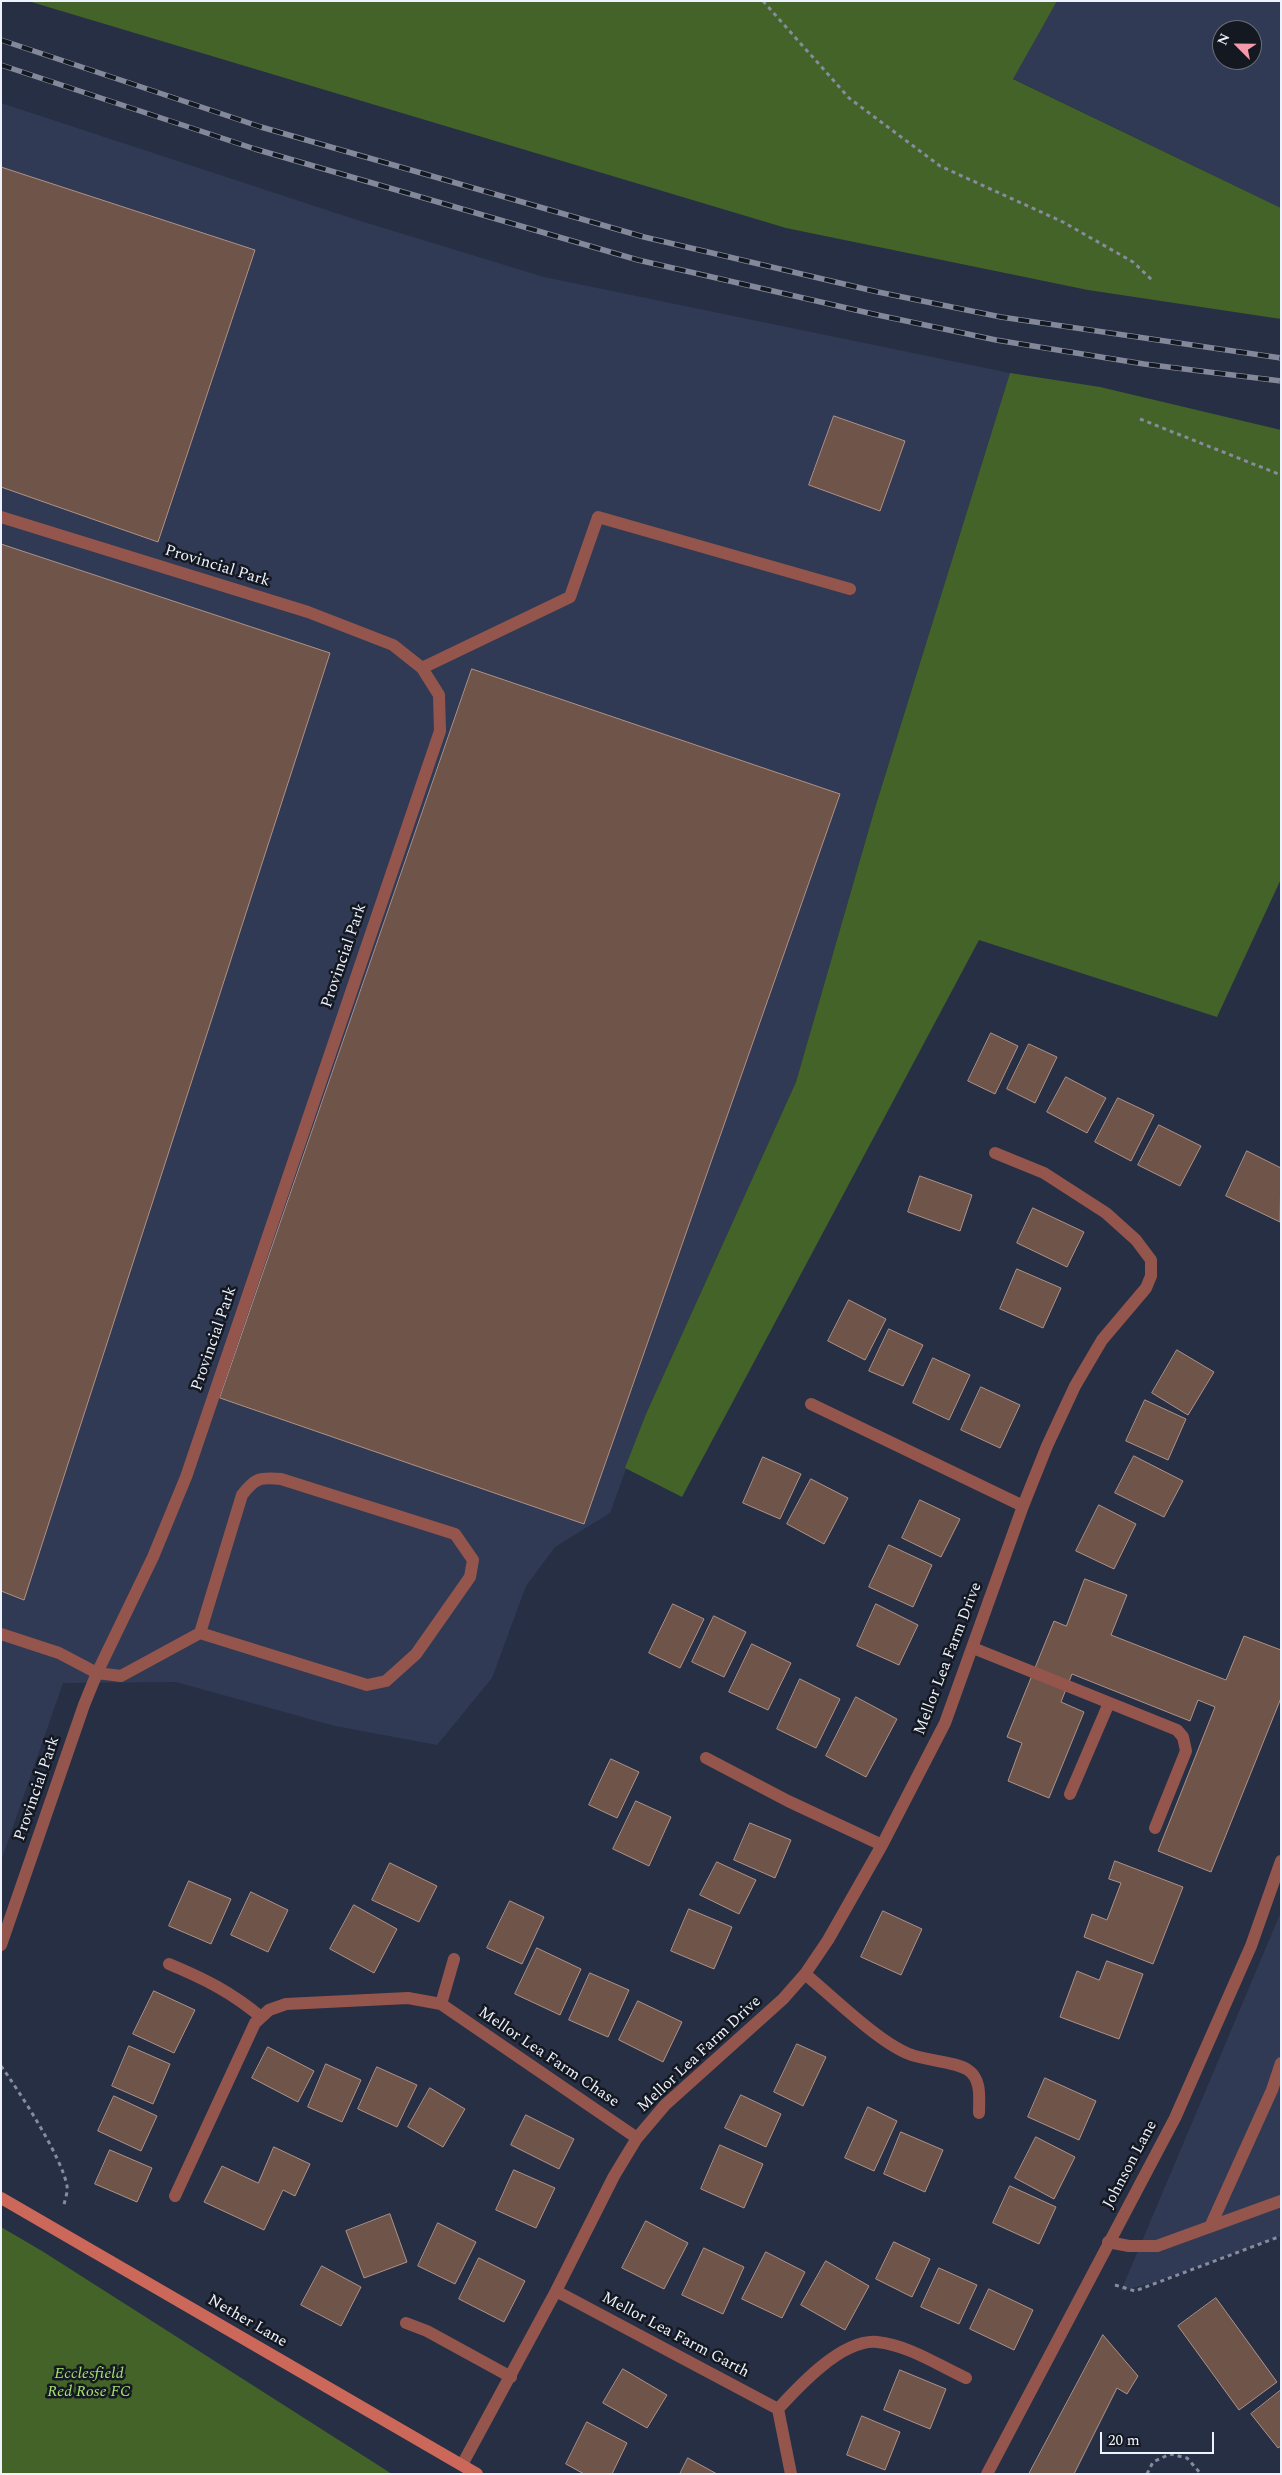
<!DOCTYPE html>
<style>
body{margin:0}
#map{position:relative;width:1282px;height:2475px;overflow:hidden;background:#272f45;font-family:Spectral,serif}
canvas{display:block}
.frame{position:absolute;inset:0;border:2px solid #edf2fd;pointer-events:none}
.north{position:absolute;left:1212px;top:20px;width:50px;height:50px;box-sizing:border-box;background:#141821;border:1px solid #6b6f79;border-radius:50%;rotate:293deg;font-size:14px;font-weight:700;line-height:20px;text-align:center;color:#edf2fd}
.north::after{content:'';display:block;margin:auto;width:18px;height:22px;background:#f39aab;clip-path:polygon(50% 0,100% 100%,50% 72%,0 100%)}
.scale{position:absolute;left:1100px;top:2432px;width:114px;height:22px;box-sizing:border-box;border:2px solid #edf2fd;border-top:0;padding-left:6px;font-size:15px;line-height:18px;white-space:nowrap;color:#edf2fd;-webkit-text-stroke:4px #141821;paint-order:stroke}
</style>
<div id="map">
<canvas width="1282" height="2475"></canvas>
<div class="frame"></div>
<div class="north">N</div>
<div class="scale">20 m</div>
</div>
<script>
const context = document.querySelector('canvas').getContext('2d');
context.lineJoin = 'round';
function fill(path, color) { context.fillStyle = color; context.fill(path, 'evenodd'); }
function trace(path, color, width, dash) { context.strokeStyle = color; context.lineWidth = width; context.lineCap = dash ? 'butt' : 'round'; context.setLineDash(dash || []); context.stroke(path); }
function write(font, color, halo, rows, align = 'center') {
  context.font = font + ' Spectral,serif'; context.lineWidth = 5; context.setLineDash([]); context.textBaseline = 'middle'; context.strokeStyle = halo; context.fillStyle = color; for (const [text, x, y, turn = 0] of rows) {
    context.save(); context.translate(x, y); context.rotate((+turn || 0) * Math.PI / 180); context.textAlign = isNaN(turn) ? turn : align; if (halo) context.strokeText(text, 0, 0); context.fillText(text, 0, 0); context.restore();
  }
}
fill(new Path2D(`
 M1057,1H1281V208L1012,78ZM1222,30H1252V60H1222Z
 M1,103L354,219L544,277L1010,373L875,808L796,1082L646,1414L610,1513L555,1547L526,1586L492,1678L437,1745L335,1726L176,1682L63,1683L1,1861Z
 M1281,1912V2236L1155,2282L1121,2291Z`), '#303a54');
fill(new Path2D(`
 M28,1H1057L1013,79L1281,208V319L1088,290L786,228Z
 M1010,373L1100,387L1281,430V879L1217,1017L979,940L682,1497L625,1468L646,1414L796,1082L875,808Z
 M1,2227L42,2251L392,2474H1Z`), '#446328');
const building = new Path2D(`
 M1,167L255,250L158,542L1,487Z
 M834,416L905,441L880,511L809,485Z
 M1,544L330,653L24,1600L1,1591Z
 M472,669L840,794L584,1524L220,1398Z
 M991,1033L1018,1046L995,1094L968,1081Z
 M1029,1044L1057,1057L1035,1103L1007,1089Z
 M1066,1077L1106,1098L1087,1133L1047,1112Z
 M1118,1098L1154,1115L1131,1161L1095,1142Z
 M1159,1125L1201,1146L1180,1186L1138,1165Z
 M1247,1151L1281,1168L1280,1222L1226,1196Z
 M920,1176L972,1195L960,1231L908,1212Z
 M1033,1208L1084,1232L1067,1267L1017,1243Z
 M1017,1269L1061,1288L1043,1328L1000,1309Z
 M849,1300L886,1319L865,1360L828,1341Z
 M889,1329L923,1345L903,1386L869,1371Z
 M1177,1350L1214,1372L1188,1415L1152,1393Z
 M933,1358L970,1375L949,1420L913,1403Z
 M981,1387L1020,1405L1000,1448L961,1430Z
 M1145,1400L1186,1419L1168,1460L1126,1441Z
 M1134,1456L1183,1481L1164,1517L1115,1493Z
 M763,1457L801,1474L780,1519L743,1503Z
 M811,1479L848,1498L824,1544L787,1524Z
 M920,1500L960,1519L941,1557L902,1538Z
 M1099,1505L1136,1524L1114,1569L1076,1551Z
 M889,1545L932,1565L913,1607L869,1587Z
 M1085,1579L1127,1595L1111,1635L1226,1680L1244,1636L1281,1650V1698L1211,1872L1158,1851L1215,1707L1198,1700L1190,1721L1072,1674L1061,1702L1084,1712L1049,1798L1008,1781L1022,1743L1007,1737L1054,1621L1066,1626Z
 M673,1604L704,1619L680,1668L649,1653Z
 M876,1604L918,1625L899,1665L857,1646Z
 M714,1616L746,1632L724,1677L692,1662Z
 M752,1644L791,1663L768,1710L729,1692Z
 M800,1679L840,1699L816,1748L777,1729Z
 M856,1697L897,1719L866,1777L826,1756Z
 M611,1759L639,1772L617,1818L589,1805Z
 M636,1801L671,1817L649,1866L613,1849Z
 M750,1823L791,1840L775,1878L734,1860Z
 M1115,1861L1183,1887L1153,1964L1084,1937L1092,1914L1107,1920L1121,1883L1109,1879Z
 M717,1862L756,1880L739,1914L700,1895Z
 M390,1863L437,1886L419,1922L372,1900Z
 M189,1881L231,1899L211,1944L169,1926Z
 M251,1892L288,1910L268,1952L231,1935Z
 M510,1901L544,1917L522,1964L487,1948Z
 M354,1905L397,1929L374,1973L330,1949Z
 M689,1909L732,1927L714,1969L671,1951Z
 M883,1911L922,1929L901,1975L861,1957Z
 M537,1948L581,1969L560,2015L515,1994Z
 M1107,1961L1143,1974L1119,2039L1060,2017L1077,1971L1099,1980Z
 M590,1973L629,1990L608,2037L569,2020Z
 M154,1991L195,2010L174,2053L133,2034Z
 M638,2001L682,2022L663,2062L619,2040Z
 M797,2044L826,2057L803,2106L774,2092Z
 M129,2046L170,2064L153,2104L112,2086Z
 M268,2047L314,2071L298,2102L252,2078Z
 M326,2064L361,2080L342,2122L308,2107Z
 M377,2067L417,2085L397,2127L358,2109Z
 M1045,2078L1096,2101L1079,2140L1028,2117Z
 M430,2088L465,2109L443,2147L408,2127Z
 M741,2095L781,2114L766,2147L725,2128Z
 M114,2096L157,2116L141,2151L98,2131Z
 M868,2107L897,2121L874,2171L845,2158Z
 M526,2115L574,2139L559,2169L511,2145Z
 M901,2132L943,2150L925,2192L884,2174Z
 M1036,2137L1075,2157L1054,2199L1015,2178Z
 M720,2145L763,2164L744,2208L701,2189Z
 M274,2147L310,2164L295,2196L283,2190L264,2230L204,2202L222,2166L258,2183Z
 M110,2150L152,2168L137,2202L95,2184Z
 M514,2170L555,2188L536,2228L496,2210Z
 M1010,2186L1056,2207L1039,2244L993,2223Z
 M390,2214L407,2262L364,2278L346,2231Z
 M646,2221L688,2243L664,2289L622,2268Z
 M438,2223L476,2242L455,2284L418,2266Z
 M894,2242L930,2259L912,2297L876,2279Z
 M704,2248L744,2267L723,2314L682,2295Z
 M766,2252L805,2272L782,2318L742,2299Z
 M479,2258L525,2281L504,2322L459,2299Z
 M826,2261L869,2286L845,2330L801,2305Z
 M322,2266L361,2287L341,2326L301,2305Z
 M939,2268L977,2285L959,2324L921,2307Z
 M989,2289L1033,2310L1014,2350L970,2329Z
 M1216,2298L1277,2382L1239,2410L1178,2326Z
 M1103,2335L1138,2376L1127,2394L1117,2388L1074,2474H1029Z
 M623,2369L667,2395L647,2428L603,2403Z
 M900,2370L946,2389L930,2429L884,2410Z
 M1281,2390V2446L1278,2448L1251,2414Z
 M862,2416L900,2432L885,2470L847,2455Z
 M587,2422L627,2443L612,2474H584L566,2464Z
 M688,2458L717,2474H680Z`);
fill(building, '#6f544a');
trace(building, '#af9186', 1);
trace(new Path2D(`
 M763,1L849,98L940,166L1063,222L1133,262L1153,281
 M1140,419L1281,475
 M1,2066C19,2091 62,2157 67,2186C68,2192 65,2199 64,2205
 M1115,2285L1135,2291L1281,2236
 M1147,2474L1153,2462L1170,2454L1187,2458L1201,2474`), '#868c9d', 3, [4, 4]);
trace(new Path2D(`
 M1,517L308,612L393,645L422,668L439,695L440,731L186,1477L153,1557L97,1673L84,1705L1,1945
 M422,668L570,597L598,517L850,589
 M1,1634L59,1653L97,1673L121,1676L200,1633L242,1495C255,1478 260,1477 281,1479L455,1534L473,1560L470,1577L416,1654L386,1681L367,1685L200,1633
 M973,1648L1177,1730L1183,1737L1186,1751L1155,1828
 M1070,1794L1109,1703
 M1210,2227L1272,2090L1281,2063
 M1108,2242L1129,2246H1157L1281,2201`), '#94564c', 12);
trace(new Path2D(`
 M811,1404L1023,1506
 M706,1758L788,1801L882,1845
 M169,1964C205,1979 231,1992 261,2017
 M805,1974C832,1996 878,2042 909,2054C923,2060 957,2062 968,2070C982,2079 979,2099 979,2113
 M441,2004L454,1959
 M175,2196L255,2023L269,2010L286,2004L408,1998L441,2004L637,2138
 M556,2291L778,2409
 M406,2323L427,2331L511,2377
 M463,2463L556,2291L614,2176L637,2138L665,2105L783,1999L805,1974L828,1940L882,1845L945,1723L1023,1506L1047,1446L1075,1386L1102,1340L1146,1288L1151,1276V1260L1136,1240L1106,1213L1044,1173L995,1153
 M791,2474L778,2409C799,2386 842,2339 877,2342C908,2345 938,2365 966,2378
 M987,2474L1175,2118L1251,1946L1281,1861`), '#94564c', 12);
trace(new Path2D(`
 M1,2198L477,2474`), '#cc685a', 12);
const rail = new Path2D(`
 M1,40L261,127L644,237L878,292L1001,317L1281,358
 M1,65L255,149L638,260L873,314L996,340L1144,364L1281,381`);
trace(rail, '#83899a', 5.5);
trace(rail, '#141821', 4, [11]);
write('16px', '#edf2fd', '#141821', [
 ["Provincial Park",217,567,17],
 ["Provincial Park",345,956,-71],
 ["Provincial Park",215,1339,-71],
 ["Mellor Lea Farm Drive",949,1659,-69],
 ["Provincial Park",38,1789,-71],
 ["Mellor Lea Farm Drive",700,2055,-43],
 ["Mellor Lea Farm Chase",548,2058,34],
 ["Johnson Lane",1131,2165,-62],
 ["Nether Lane",247,2322,30],
 ["Mellor Lea Farm Garth",675,2336,28]
]);
write('italic 16px', '#a4e16e', '#141821', [
 ["Ecclesfield",89,2375],
 ["Red Rose FC",89,2393]
]);
</script>
